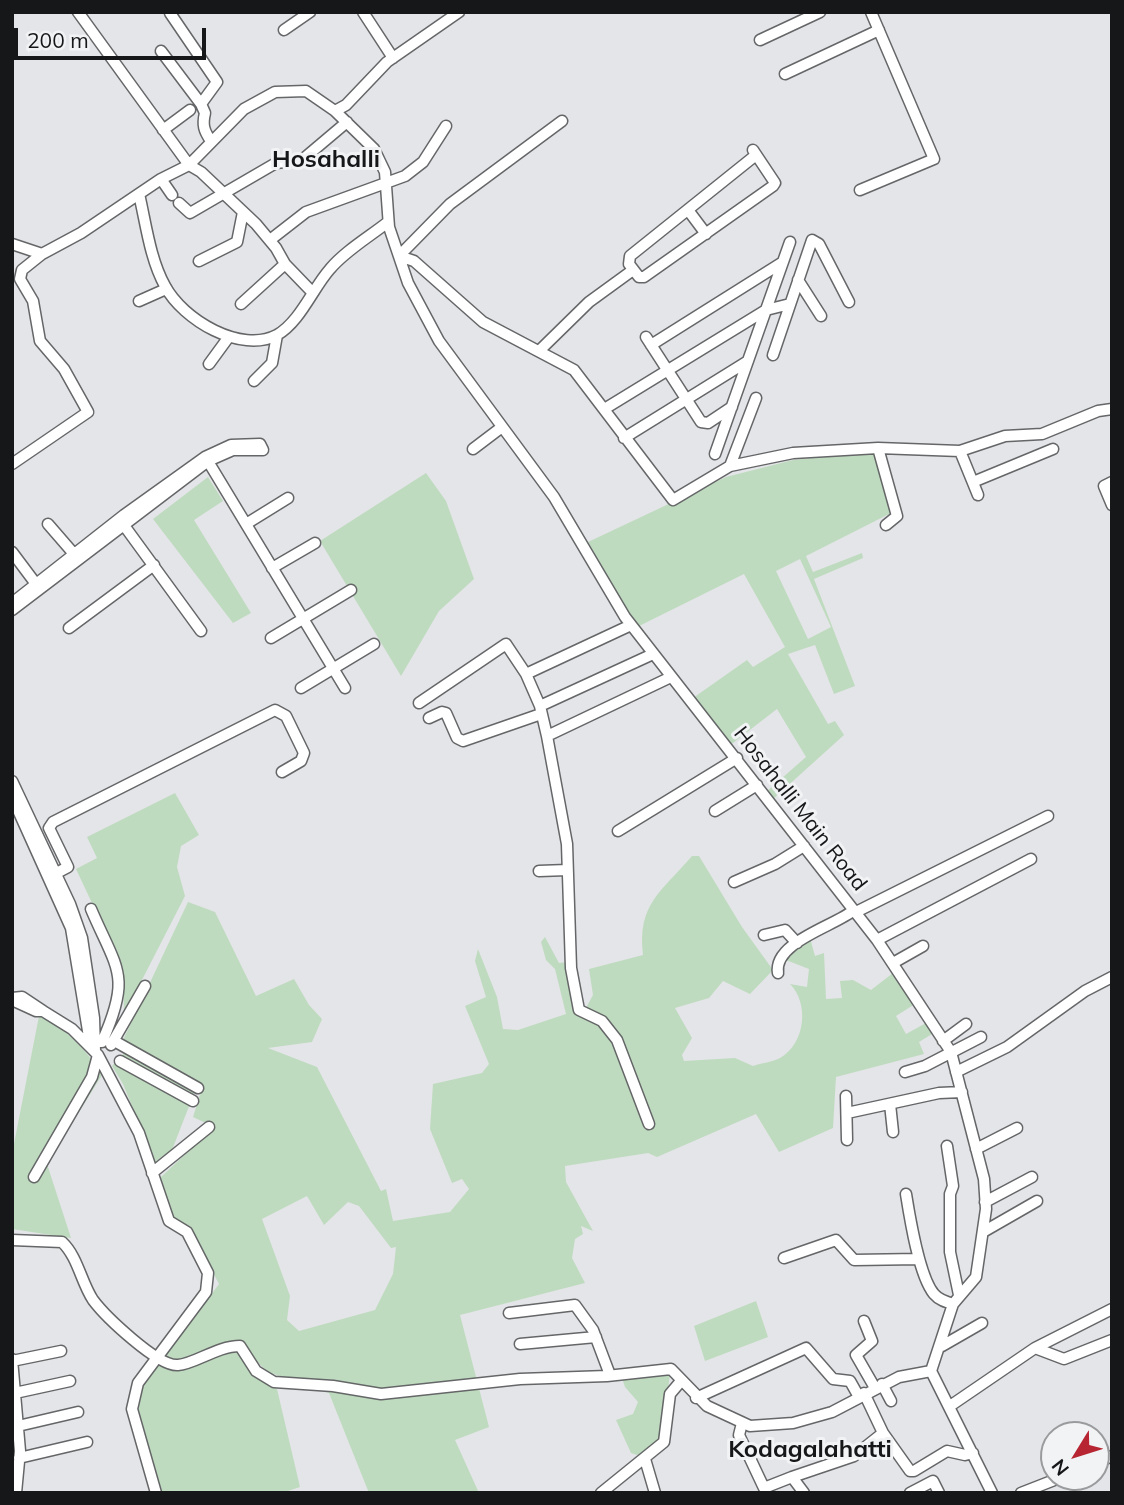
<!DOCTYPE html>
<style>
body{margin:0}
#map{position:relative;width:1124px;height:1505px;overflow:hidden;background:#e4e5e8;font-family:Mulish,sans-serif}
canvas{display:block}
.frame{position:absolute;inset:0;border:14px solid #161718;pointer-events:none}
.north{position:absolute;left:1040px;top:1421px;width:70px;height:70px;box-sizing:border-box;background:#f1f3f5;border:2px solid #999b9d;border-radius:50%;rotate:232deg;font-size:19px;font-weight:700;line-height:28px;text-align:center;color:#161718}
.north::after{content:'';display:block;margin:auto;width:24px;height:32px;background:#b62531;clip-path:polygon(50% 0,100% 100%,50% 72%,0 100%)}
.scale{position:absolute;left:14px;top:28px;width:192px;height:32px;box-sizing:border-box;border:4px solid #161718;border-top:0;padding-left:9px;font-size:21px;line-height:24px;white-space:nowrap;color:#161718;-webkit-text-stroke:5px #f1f3f5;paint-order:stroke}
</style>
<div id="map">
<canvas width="1124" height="1505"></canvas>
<div class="frame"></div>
<div class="north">N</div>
<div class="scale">200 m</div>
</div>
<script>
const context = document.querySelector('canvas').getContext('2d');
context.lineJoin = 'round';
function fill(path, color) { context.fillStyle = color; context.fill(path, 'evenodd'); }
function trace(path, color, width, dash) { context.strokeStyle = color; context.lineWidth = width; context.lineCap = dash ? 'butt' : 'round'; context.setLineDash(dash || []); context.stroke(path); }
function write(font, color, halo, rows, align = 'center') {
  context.font = font + ' Mulish,sans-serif'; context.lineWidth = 6; context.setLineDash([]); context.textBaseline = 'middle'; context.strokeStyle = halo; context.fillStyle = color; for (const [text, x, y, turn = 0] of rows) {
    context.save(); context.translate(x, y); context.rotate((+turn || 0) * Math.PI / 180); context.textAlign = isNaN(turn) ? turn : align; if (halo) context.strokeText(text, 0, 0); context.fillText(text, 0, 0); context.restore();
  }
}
fill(new Path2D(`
 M876,451L893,512L806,556L813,572L862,553L863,558L814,579L855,686L834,694L815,645L788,654L828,724L835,721L844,735L772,800L766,792L806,757L777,709L729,746L693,698L747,660L753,667L785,647L744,574L637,627L588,542L726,477L793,460ZM800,559L831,627L808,639L776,571Z
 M426,473L446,501L474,579L439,611L401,676L320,541Z
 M208,477L223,501L194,520L251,613L233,623L153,519Z
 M175,793L199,835L181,846L177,867L185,896L124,1015L123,969L76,869L97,858L87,837Z
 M692,856H699L742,927L773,970L750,994L723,981L709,998L675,1008L692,1038L682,1055L684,1061L735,1058L753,1066C761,1063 773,1062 780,1058C806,1043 809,1003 790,984L807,987L809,969L786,960L810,938L815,956L824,953L826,999L842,998L840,981L853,980L871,990L893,973L915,1004L896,1016L906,1034L926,1023L932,1034L919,1042L924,1054L836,1077L833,1128L779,1152L756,1114L657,1157L648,1153L565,1166L566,1182L593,1231L581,1226L583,1234L575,1239L572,1258L585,1283L460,1315L489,1427L455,1440L479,1493H369L329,1393L309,1389L310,1380C266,1376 267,1374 239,1340L173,1361L166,1355L219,1284L189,1226L172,1219L160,1178L214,1127L193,1117L202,1088L122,1042L188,902L215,912L256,996L294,979L309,1005L322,1019L312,1042L268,1048L317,1067L381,1191L386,1189L393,1221L450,1212L469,1189L462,1179L452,1183L430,1129L433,1084L482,1073L489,1064L465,1006L486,997L475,961L478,949L497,997L503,1029L518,1030L566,1014L555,969L546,960L541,942L545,937L559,963L568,962L582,1015L593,995L589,969L643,955C637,904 661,892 692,856ZM307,1196L324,1225L348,1202L359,1206L391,1248L396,1247L393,1274L375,1310L299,1331L287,1320L290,1296L262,1219Z
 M39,1016C66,1028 87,1050 102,1075L47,1164L71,1238L12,1229V1154Z
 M125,1052L195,1091L172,1150L155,1162L123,1084L112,1066Z
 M756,1301L768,1337L705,1361L694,1326Z
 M239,1350L255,1376L277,1389L300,1487L282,1493H159C144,1443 118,1404 159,1360L189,1366Z
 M659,1372L670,1374L662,1437L643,1457L631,1453L616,1420L633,1414L638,1402L625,1387L622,1378Z`), '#bfdbbf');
const minor = new Path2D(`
 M78,12L189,165L201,172L256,224L276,248L285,264L313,293
 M363,12L393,58
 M170,13L217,82L201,104
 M284,30L310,12
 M760,40L820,12
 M161,51L201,104L205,113C202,125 204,131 211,141
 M785,74L879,30
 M335,111L346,105L387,62L459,12
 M562,121L450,204L399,256L414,261L483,322L574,370L673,500L730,466L793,453L878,448
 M163,130L190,110
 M753,150L775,183L773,186L644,277H639L629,264L630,256L756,155
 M161,179L172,195
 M860,190L934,159L871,12
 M139,194C146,224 150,259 165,286C183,320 241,354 277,335C300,322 313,288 330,269C345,251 369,237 388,222
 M179,203L190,213L276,163L302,160L347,122
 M688,210L706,234
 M270,240L306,212L405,176L423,162L446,126
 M12,244L42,254L81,233L161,179L189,165L244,109L275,92L306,91L335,111L374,149L385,172L389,227L408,283L439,341L554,497L625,617L877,940L951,1052L984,1179L986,1209L976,1277L953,1304L931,1371L992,1493
 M199,261L237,242L243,212
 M798,280L821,316
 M139,301L166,289
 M241,304L285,264
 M646,337L701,422L708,423L732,407
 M651,345L783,262
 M539,351L589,302L633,270
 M773,355L812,240L819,244L849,302
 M209,364L228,338
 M254,381L272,363L277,335
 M606,408L766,310L790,304
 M624,438L748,361
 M473,449L502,427
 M960,451L1005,436L1042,434L1098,411L1112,409
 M715,454L790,242
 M206,458L345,688
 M12,464L88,412L64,369L40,341L33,301L20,279L22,270L42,254
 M730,466L756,398
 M973,482L1053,449
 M1112,482L1104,486L1112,505
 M48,524L74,554
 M123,524L201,631
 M246,524L288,498
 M886,525L897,516L878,448L960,451L978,495
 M12,552L36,584
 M272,568L315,543
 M12,603L124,515L205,457L231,445L260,444L263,450H233L208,461L12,610
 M69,628L154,565
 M271,638L351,590
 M526,674L631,625
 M301,688L374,644
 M419,703L506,644L526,674L540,706L547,736L567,844L571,968L579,1010L602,1021L617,1040L649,1124
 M540,706L653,654
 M429,718L442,712L446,713L457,738L463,741L541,714
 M547,736L671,677
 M12,781L70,904L82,938L94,1018L95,1051
 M12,797L71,928L90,1043
 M715,811L757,785
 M618,831L737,758
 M539,871L567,870
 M49,877L68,867L49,828L53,822L275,710L286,716L304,753L301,761L282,772
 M734,882L775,864L804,846
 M91,909C117,970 132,975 102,1042H94
 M856,912L1048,816
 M764,935L785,930L797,943
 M877,940L1031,859
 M893,963L923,946
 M778,973C773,942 835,926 854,910
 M12,998L22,997L43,1011H36L12,1000
 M43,1011L72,1029L98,1055L139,1133L169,1221L187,1232L208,1273L206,1292L138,1383L132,1409L156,1493
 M943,1041L966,1024
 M116,1042L198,1088
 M111,1045L145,986
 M120,1061L193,1101
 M905,1072L925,1066L981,1037
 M956,1072L1007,1047L1085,991L1112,977
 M846,1096L847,1140
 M890,1104L893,1132
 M847,1113L939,1093L962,1092
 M947,1146L953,1186L950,1194V1252L959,1295
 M976,1149L1017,1128
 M152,1173L209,1127
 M34,1177L92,1077L98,1055
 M906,1194C910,1219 919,1276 934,1294C939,1300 946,1302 953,1304
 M985,1202L1032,1177
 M983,1232L1037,1201
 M12,1240L62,1242C78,1257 81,1282 93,1300C105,1316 158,1367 178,1365C195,1364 217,1346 240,1346L256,1371L274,1382L333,1386L381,1394L520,1379L607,1376L671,1369L707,1406L750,1426L793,1423L832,1412L899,1377L931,1371
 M784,1258L836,1240L854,1260L919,1259
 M509,1313L575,1305L593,1330L610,1375
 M864,1321L872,1341L856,1355L875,1388
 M520,1344L596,1337
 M942,1346L982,1323
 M1035,1348L1112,1309
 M12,1359L20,1451L16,1493
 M12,1361L61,1351
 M882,1384L891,1401
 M15,1393L70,1381
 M864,1393L883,1433L910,1471H914L947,1451L965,1455L973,1453
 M696,1398L806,1348L833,1379L850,1381L859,1397
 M950,1406L1035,1348L1064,1359L1112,1340
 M742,1423L739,1435L764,1488L792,1477L804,1493
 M18,1426L78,1412
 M19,1458L87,1442
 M645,1459L655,1493
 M1096,1463L1112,1456
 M792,1477L854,1456L883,1433
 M601,1493L664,1442L670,1394L681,1381
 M910,1493L933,1481L939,1493
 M1021,1493L1062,1477`);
trace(minor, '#656668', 13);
trace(minor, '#fff', 10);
write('21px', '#161718', '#f1f3f5', [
 ["Hosahalli Main Road",800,809,52]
]);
write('bold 24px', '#161718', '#f1f3f5', [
 ["Hosahalli",326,160],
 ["Kodagalahatti",810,1450]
]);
</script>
